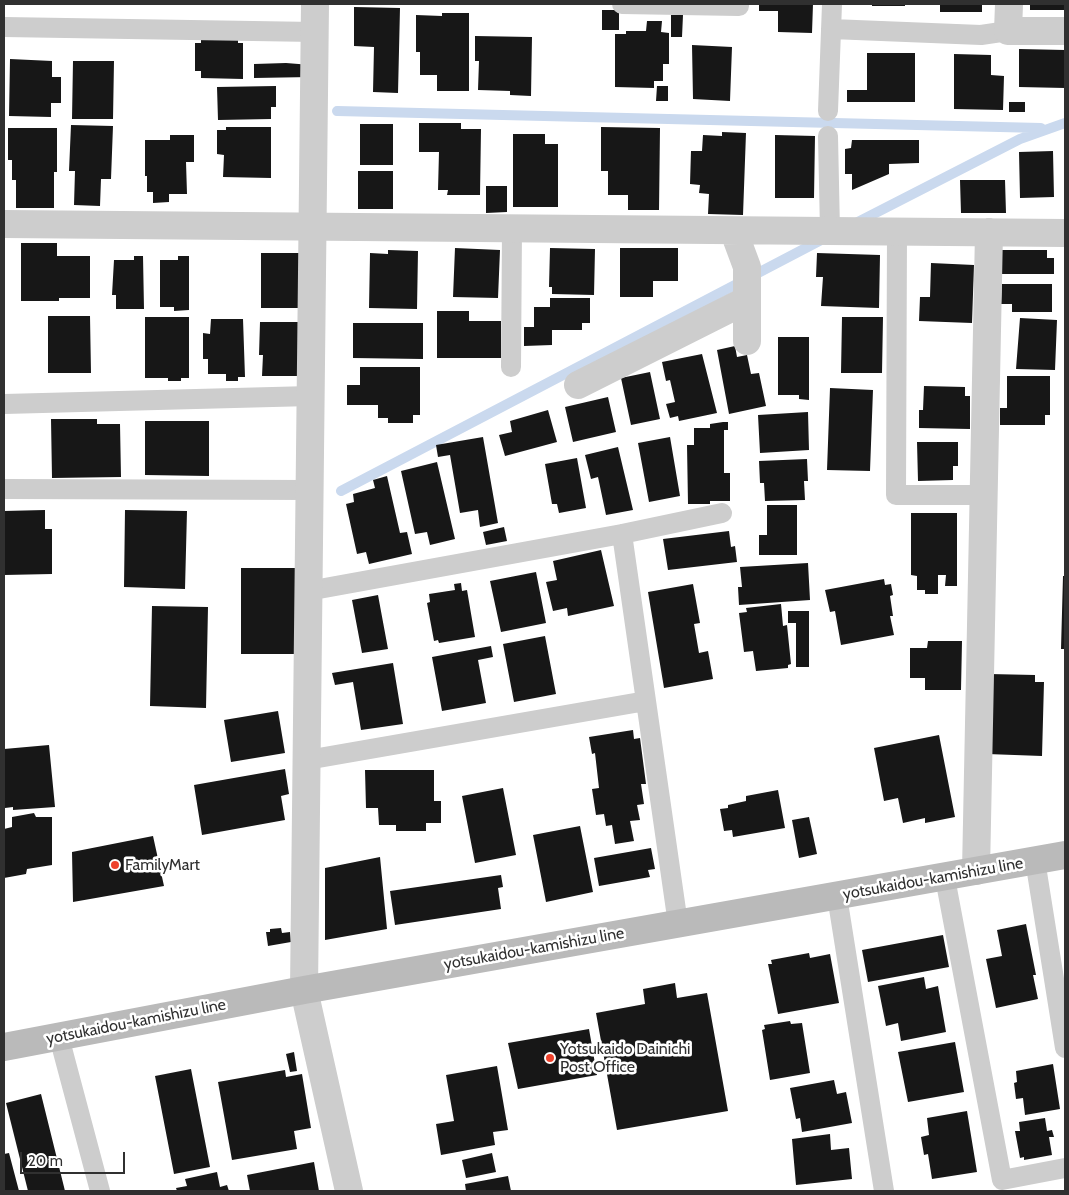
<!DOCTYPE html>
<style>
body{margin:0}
#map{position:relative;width:1069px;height:1195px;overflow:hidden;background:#fff;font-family:Cabin,sans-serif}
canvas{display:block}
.frame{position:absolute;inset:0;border:5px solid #303030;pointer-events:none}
.scale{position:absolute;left:20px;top:1152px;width:105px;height:22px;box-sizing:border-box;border:2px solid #303030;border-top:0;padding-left:6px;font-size:15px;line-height:18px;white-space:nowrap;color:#303030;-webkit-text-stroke:4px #fff;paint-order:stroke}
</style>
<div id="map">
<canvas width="1069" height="1195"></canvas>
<div class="frame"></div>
<div class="scale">20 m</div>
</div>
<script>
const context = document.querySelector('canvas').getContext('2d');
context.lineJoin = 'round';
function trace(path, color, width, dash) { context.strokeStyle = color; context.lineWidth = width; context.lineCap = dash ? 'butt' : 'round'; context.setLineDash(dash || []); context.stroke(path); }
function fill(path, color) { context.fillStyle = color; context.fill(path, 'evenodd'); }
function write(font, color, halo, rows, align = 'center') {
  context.font = font + ' Cabin,sans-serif'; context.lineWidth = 5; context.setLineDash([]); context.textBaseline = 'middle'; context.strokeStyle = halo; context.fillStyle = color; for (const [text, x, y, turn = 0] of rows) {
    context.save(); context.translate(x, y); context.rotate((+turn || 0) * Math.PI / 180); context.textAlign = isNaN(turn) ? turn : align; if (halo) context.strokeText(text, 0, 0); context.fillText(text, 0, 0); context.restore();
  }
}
trace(new Path2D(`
 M337,111L1041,128
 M854,224L1020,139L1065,123
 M341,491L823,239`), '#cad9ee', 10);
fill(new Path2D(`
 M759,4H813L812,33L778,32V11H759Z
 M872,4H905V6H872Z
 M940,4H982V12H940Z
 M1030,4H1065V10H1030Z
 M354,7L400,8L398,93L373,92L374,47L354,46Z
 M602,10H619V30H602Z
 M442,13H469V91H437V75H420V52H416V15L442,16Z
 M671,15H683L682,37H671Z
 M647,21H662L661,32L669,33V64H663V81H654V88L615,87V34H626V31H646Z
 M475,36L532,37L531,96L510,95V91L478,90L479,61H475Z
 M201,37H238V43H243V79L201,78V71H195V43H201Z
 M692,45L732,47L730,101L693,99Z
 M1019,49L1065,50V88L1019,87Z
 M867,53H915V102H847V90H867Z
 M954,54L991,55V75L1004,76L1003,110L954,109Z
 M10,59L52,61V77H61V103H51V117L9,116Z
 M73,61H114L113,119H72Z
 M286,63L311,65V77L254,78V64Z
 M276,86V107H271V119L218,120L217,87Z
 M657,86H668V101H656Z
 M1009,102H1025V112H1009Z
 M419,123H461V129H481L480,195H447L448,190H438L439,152H419Z
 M360,124H393V165H360Z
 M71,125L113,126L111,179H101L100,206L74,205L75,171H69Z
 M226,127H271V178L223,177L224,155L217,154V130H226Z
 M601,127L660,128L659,210H628V195H608V171H601Z
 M8,128H57V172H54V208H16V180H12V160H8Z
 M722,132L746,133L743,215L708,214L709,194L699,193L700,185L690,184L691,151H702L703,135L722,136Z
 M513,134H545V144H558V207H513Z
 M170,135H194V162H186L187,194H169V202L153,203V192H147V176H145V140H170Z
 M775,135L815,136L814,198H775Z
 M852,140H919V163L889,164V174L852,190V174H845V149L851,148Z
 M1053,151L1054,197L1020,198L1019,152Z
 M358,171H393V209H358Z
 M960,180H1005L1006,213H961Z
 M486,186H507V212L486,213Z
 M21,243H57V256H90V298H59V301H21Z
 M455,248L500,250L498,298L453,297Z
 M550,248L595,249L594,295L552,294V287H549Z
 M620,248H678V281H653V297H620Z
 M388,250L418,251L417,309L369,308L370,253L388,254Z
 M1001,250H1047V258H1054V274H1001Z
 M261,253H303L304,308H261Z
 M817,253L880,255L879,308L821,306L823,277H816Z
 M134,256H143L144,309H116V295H112L114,260H134Z
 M178,256H189V310L174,311V307H160V260H178Z
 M931,263L974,265L972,323L919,321L920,297H930Z
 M1002,284H1052V312H1012V304H1001Z
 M550,298H590V323H582V330H552V345L524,346V327H534V307H550Z
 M437,311H469V321H501V358H437Z
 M48,316H90L91,373H48Z
 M145,317H189V378H181V381H168V378H145Z
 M842,317H883L882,373H841Z
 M1020,318L1057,320L1055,370L1016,369Z
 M211,319H243L245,377H238V381H226V374H208V359H203V333L210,334Z
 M260,322H301L300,376H262L263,355H259Z
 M353,323H423V359L353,358Z
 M778,337H809V400L799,399V395H778Z
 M735,346L737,357L747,355L751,374L759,373L766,406L729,414L717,350Z
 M702,354L717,413L679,421L678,416L670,418L666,404L675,402L670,380L666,381L662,362Z
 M360,367H420V415H413V423H388V418H378V405H347V385H360Z
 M650,372L660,419L631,425L621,378Z
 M1007,376H1050V415H1045V425H1000V408H1007Z
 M924,386L965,387V396H970V429L919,428V410H923Z
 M830,388L873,390L870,471L827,470Z
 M608,397L616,432L573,442L565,407Z
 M548,410L557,442L505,456L499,435L512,432L510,421Z
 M808,412L809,450L760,453L758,415Z
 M51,419H97V424H120L121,477L52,478Z
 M145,421H209V476L145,475Z
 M723,422H728V430H724V473H730V501H710V504H688L687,445H694V428H710V424Z
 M483,437L498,523L480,527L478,510L460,513L450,455L438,457L436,445Z
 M670,437L680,496L649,502L638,443Z
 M917,442H958V466H953V480L918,481Z
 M618,447L633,510L606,515L598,477L591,479L585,455Z
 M577,458L586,508L559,513L557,504H552L545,464Z
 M807,459L808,481H804L805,500L765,501L764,483H760L759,461Z
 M437,462L455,539L430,545L427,532L415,534L401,471Z
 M387,476L400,533L407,532L412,554L369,564L366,552L357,554L346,504L354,502L353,494L375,488L373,480Z
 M767,505H797V555H759V535H767Z
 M45,510V529H52V574L4,575V511Z
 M125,510L187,511L185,589L124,587Z
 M911,513H957V586H945L946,575H938V594H925V590H917V576L911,575Z
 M504,527L507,541L486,545L483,532Z
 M729,531L731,547L735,546L737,562L668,570L663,539Z
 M601,550L614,606L568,616L567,608L553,611L546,582L557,580L553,561Z
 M808,563L810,600L739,605L738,587H742L740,567Z
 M241,568H295V654H241Z
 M536,572L546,623L501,632L490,581Z
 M1063,576H1065V649H1061Z
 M884,579L885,585L891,584L893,595L890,596L893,616H890L894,635L841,645L835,611L830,612L825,590Z
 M461,583L462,591L467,590L475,637L439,643L438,640L434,641L427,603L430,602L429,594L455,590L454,584Z
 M693,584L700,623L694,624L699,653L708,651L713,679L664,688L648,592Z
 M378,595L388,649L362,653L352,600Z
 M781,604L783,626L787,625L791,664L788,665V668L756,671L753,651L744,652L739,613L747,612L746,608Z
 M152,606L208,607L206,708L150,706Z
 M788,611H809V667H796V623H788Z
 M545,636L556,694L514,702L503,644Z
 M928,641H962L961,690H925V678H910V648H927Z
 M491,646L493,657L478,660L486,703L442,711L432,657Z
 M393,663L403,724L361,730L353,682L335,685L332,673Z
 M989,674L1035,675V682H1044L1042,756L987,754Z
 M278,711L285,753L231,762L224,720Z
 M633,730L634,739L640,738L646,784H641L644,804L637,805L640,820L630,821L634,841L615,844L612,825L606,826L604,814L596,815L592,789L599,788L595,753L592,754L589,737Z
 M939,735L955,817L925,823V818L903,823L898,798L884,801L874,748Z
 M49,745L55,807L13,810V807L5,808L4,749Z
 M285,769L289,794L281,796L285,820L202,835L194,785Z
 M365,770H434V801H441V823H426V831H396V825H379L378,808H366Z
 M503,788L516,855L475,863L462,796Z
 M778,790L785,828L733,837L732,830L724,831L720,809L728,808V805L746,801V796Z
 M34,813L36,817H52V865L27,869L26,874L4,878V829L12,827V817Z
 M809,817L817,854L799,858L792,820Z
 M580,826L593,892L546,902L533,835Z
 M153,836L164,886L73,902L72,852Z
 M651,848L655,869L648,870L650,877L599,886L594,858Z
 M380,857L387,929L325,940V868Z
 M501,875L503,887L498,888L501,909L395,925L390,891Z
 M1026,924L1036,975H1033L1038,999L996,1008L986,959L1002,956L997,930Z
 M281,928L282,933L290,932L291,942L268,946L266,932H270V929Z
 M943,935L949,967L868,982L862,950Z
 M809,953L810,958L830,954L839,1003L778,1014L768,964H772L771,960Z
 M924,977L926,989L938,986L946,1032L901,1041L898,1023L886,1026L878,986Z
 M675,983L677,998L707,993L728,1111L617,1130L596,1013L645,1004L643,989Z
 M790,1021L791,1024L802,1023L810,1073L770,1080L762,1030L765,1029L764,1025Z
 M589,1029L597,1075L518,1089L508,1043Z
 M955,1042L964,1092L908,1102L898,1052Z
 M294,1052L297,1071L290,1072L286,1054Z
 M1053,1064L1060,1109L1025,1115L1023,1098L1016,1099L1014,1083L1017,1082L1016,1071Z
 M497,1066L508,1130L493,1132L495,1145L441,1155L436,1124L454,1121L446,1075Z
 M191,1069L210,1167L174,1174L155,1076Z
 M285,1070L286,1077L302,1074L311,1128L294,1131L297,1149L232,1160L218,1082Z
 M834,1080L837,1094L846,1092L852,1123L802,1132L800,1118L796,1119L790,1088Z
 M41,1094L65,1191H28L6,1103Z
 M967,1111L977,1172L932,1179L928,1154L924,1155L921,1137L929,1135L927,1118Z
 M1045,1118L1047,1131L1052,1130L1054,1137H1049L1052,1155L1024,1160V1157L1020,1158L1015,1131H1020L1019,1122Z
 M830,1134L831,1150L849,1148L852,1179L796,1185L792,1139Z
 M9,1153L19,1191H4V1154Z
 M492,1153L496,1172L466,1178L462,1160Z
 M314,1162L319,1191H250L247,1175Z
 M217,1172L220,1187L227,1185L229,1191H177L176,1188L187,1186L185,1179Z
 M508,1176L511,1191H466L465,1184Z`), '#171717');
trace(new Path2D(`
 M622,4L739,6V4
 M4,27L315,32
 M831,29L981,35L1008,31
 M828,111L832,4
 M828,136L830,231
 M897,232L896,495H984
 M511,367L512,229
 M4,404L311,396
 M4,489L310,490
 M622,534L678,924
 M308,591L622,534L722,513
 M307,760L646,701
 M1035,860L1065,1048
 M945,878L1002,1180L1065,1168
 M837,896L884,1191
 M59,1037L100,1191`), '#cdcdcd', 20);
trace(new Path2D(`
 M315,4L304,990L349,1191
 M1009,4L1008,31H1065
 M4,224L1065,233
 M734,232L747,267V341
 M578,385L747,300
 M976,871L989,232`), '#cdcdcd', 28);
trace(new Path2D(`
 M4,1047L304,990L1065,855`), '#bababa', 28);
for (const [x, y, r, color] of [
 [115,865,5,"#ee412b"],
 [550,1058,5,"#ee412b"]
]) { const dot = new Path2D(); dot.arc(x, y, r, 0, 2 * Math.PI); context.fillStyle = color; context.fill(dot); trace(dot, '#fff', 2); }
write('16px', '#303030', '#fff', [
 ["FamilyMart",125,865],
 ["Yotsukaido Dainichi",560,1049],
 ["Post Office",560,1067]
], 'left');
write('16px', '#303030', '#fff', [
 ["yotsukaidou-kamishizu line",933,879,-10],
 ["yotsukaidou-kamishizu line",534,949,-10],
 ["yotsukaidou-kamishizu line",136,1022,-11]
]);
</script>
